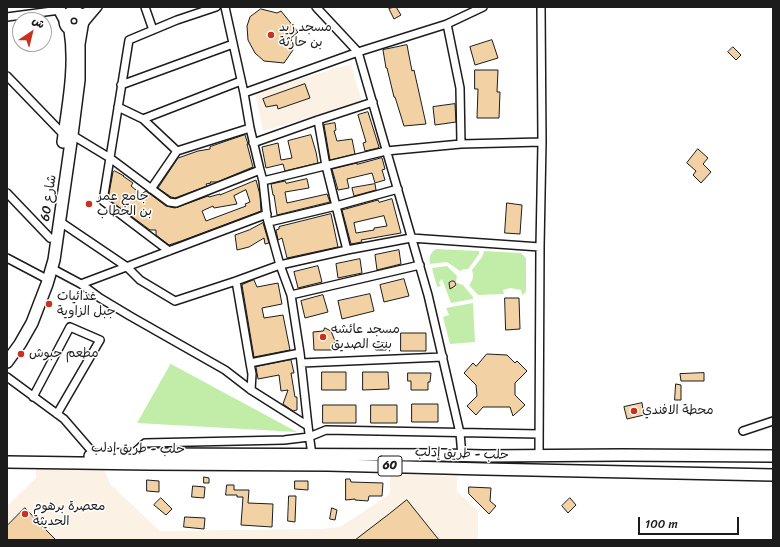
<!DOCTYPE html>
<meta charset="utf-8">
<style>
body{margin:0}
#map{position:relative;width:780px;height:547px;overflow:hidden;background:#fff;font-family:Sriracha,"Playpen Sans Arabic",sans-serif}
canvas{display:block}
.frame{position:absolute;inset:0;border:8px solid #1c1c1c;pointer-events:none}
.north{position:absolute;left:12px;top:12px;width:40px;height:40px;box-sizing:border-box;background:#fff;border:1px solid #a4a4a4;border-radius:50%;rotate:35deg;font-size:11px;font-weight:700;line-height:16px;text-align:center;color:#1c1c1c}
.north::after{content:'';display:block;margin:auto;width:14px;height:18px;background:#c8321e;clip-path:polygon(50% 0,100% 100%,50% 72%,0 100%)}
.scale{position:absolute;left:638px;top:517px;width:101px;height:18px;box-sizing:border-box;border:2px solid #1c1c1c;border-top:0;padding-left:5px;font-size:12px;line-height:14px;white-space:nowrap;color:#1c1c1c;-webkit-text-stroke:3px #fff;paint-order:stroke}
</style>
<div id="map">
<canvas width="780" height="547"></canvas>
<div class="frame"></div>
<div class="north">ش</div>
<div class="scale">100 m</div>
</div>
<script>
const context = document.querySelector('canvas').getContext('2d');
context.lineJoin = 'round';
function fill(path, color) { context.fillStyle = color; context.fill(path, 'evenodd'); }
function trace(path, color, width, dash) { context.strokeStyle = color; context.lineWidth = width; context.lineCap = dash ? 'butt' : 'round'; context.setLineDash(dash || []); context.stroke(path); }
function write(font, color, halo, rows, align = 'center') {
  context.font = font + ' Sriracha,"Playpen Sans Arabic",sans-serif'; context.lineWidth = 3; context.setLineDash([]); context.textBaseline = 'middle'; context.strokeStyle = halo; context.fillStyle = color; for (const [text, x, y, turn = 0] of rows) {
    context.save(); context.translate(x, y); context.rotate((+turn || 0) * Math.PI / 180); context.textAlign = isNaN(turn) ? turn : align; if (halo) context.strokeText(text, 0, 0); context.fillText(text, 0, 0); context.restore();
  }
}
fill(new Path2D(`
 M351,64L362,102L263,131L255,92Z
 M36,468L104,469L110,484L160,531L321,529L340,527L390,494V474L457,476V491L478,511V540H7V506L36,478Z`), '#fbf1e4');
fill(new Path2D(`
 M436,249L479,251V254L468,269H464L460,271L447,262L430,264C429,257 430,253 436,249Z
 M484,251L521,253L526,258V292L522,295L521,290L510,288L503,290L504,294L478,295L469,285C473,280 474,277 472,270L482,257Z
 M447,266L457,276L456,282L453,280L449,282V288H455L457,283L463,285L473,297V299L451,303L442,279L439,283L441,286L437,287L432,268Z
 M473,303L475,342L450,344L443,317L449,315L446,308Z
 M171,363V364L297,432L137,423Z`), '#c2eda9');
const building = new Path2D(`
 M394,7H396L401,15L394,19L389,9Z
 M261,9L277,13L281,11L298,32L291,38L293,50L284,63L264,61L255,53L248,40L247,26L250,17Z
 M492,40L498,58L475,65L470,47Z
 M407,45L412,71L414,70L426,124L404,126L395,97H394L387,68H386L383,50Z
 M733,47L741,55L736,60L728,52Z
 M475,70H498L497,92H500L499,118H477L478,89H475Z
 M305,84L310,98L278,109L277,105L266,107L263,99Z
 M455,104L456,122L435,125L433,107Z
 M368,112L379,147L378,148L365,151L363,143L366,142L358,115Z
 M335,123L336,130L334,131L337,141L352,139L355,154L330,160L324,125Z
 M245,135L248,144H247L253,167L217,182H210L211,183L206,184L207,186L175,198L171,197L158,188L178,158L198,151L210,149V147Z
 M311,135L316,152L318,163L285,171L283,164L266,168L262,147L278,143L281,160L292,158L288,141Z
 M698,149L708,158L703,164L711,172L701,183L693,175L696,171L687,163Z
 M382,158L385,169L382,170L385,180L375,183L372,173L347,179L349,188L338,190L332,169L357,163V164Z
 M115,171L124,176H123L133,183L131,186L141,194L146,191L166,206L175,208L208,196L209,197L220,194V195L256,180L260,195L261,211L181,241L169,245L156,235V230H150L108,199L113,172ZM246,190L250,202L245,204L246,206L206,221L202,211L213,206L214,208L237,204L234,196Z
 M307,179L309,188L285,192L287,203L327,194L330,202L277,215L274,195H273L271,184L285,181L286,183Z
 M375,184L376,190L354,196L352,188Z
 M392,199L401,233L361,240L362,242L351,244L342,210L378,200L379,202ZM384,216L387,226L374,228V230L356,233L354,223Z
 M507,203L522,205L520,234L505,233Z
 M331,214L338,247L287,258L282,238L278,240L276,230L279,229V227Z
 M263,223L269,243L265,244L264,238L249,247L237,250L235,235L249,230Z
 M399,250L401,264L377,270L375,255Z
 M360,259L362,273L338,278L336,264Z
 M318,266L322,282L298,288L294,272Z
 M404,279L409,296L384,302L380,285Z
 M254,280L257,287L278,283L282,304L262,308L264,318L283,315L290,350L254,357L242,285Z
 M452,281H454L456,284L455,286L450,289L449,283Z
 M370,294L374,311L342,319L338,301Z
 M323,295L328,312L305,318L301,301Z
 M505,298H519L520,329L506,330Z
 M325,328L331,331L335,341L332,350H314L313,332L323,331Z
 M401,333H426V351H401Z
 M376,342L386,343V350H376Z
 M487,354L507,355L515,363L517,361L527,371L515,383V395L525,405L513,416L510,407H483L476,415L467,406L477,396L476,385L464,373L473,363L476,366Z
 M291,360L294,373H291L295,397H297V410L293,411L283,404L288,390L281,391L279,375L258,379L256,367Z
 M322,372H346V390H322Z
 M363,372H388L389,389L363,390Z
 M408,373H431L430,382H428V390H411V381H408Z
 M704,373V381H681L680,374Z
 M676,384L681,385V400H675Z
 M642,403L644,415L627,419L624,407Z
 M412,404H438V422H412Z
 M323,405H356V423H323Z
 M371,405H397V423H371Z
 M204,477L209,478V483H204Z
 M346,479H350L351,482L383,483L382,496H369L368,501L355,500V499L346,500Z
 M147,480L159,481V492L147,491Z
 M295,481H308V490L295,489Z
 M227,485H234V490H249L248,503L273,504L272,527L241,525L243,497H237V495H226Z
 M193,486L205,487L204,498L192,497Z
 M469,487L491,488L490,501L496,506L489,514L469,494Z
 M289,496H296L295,522L288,521Z
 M161,498L172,509L166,515L154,505Z
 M570,498L576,505L568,513L562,506Z
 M407,500L439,540H355L389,514Z
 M25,508L49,533L56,540H7V526Z
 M332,508L337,510L335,520L330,519Z
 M185,517L205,518L204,529L184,527Z`);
fill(building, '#f2d1a4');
trace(building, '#1c1c1c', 1);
const minor = new Path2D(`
 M145,7L153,30
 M225,7L244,93L250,128L260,170L263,181L267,218L280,265L291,295L300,353L308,426L312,455
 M316,7L358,52L428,295L460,433L462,456
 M79,14L98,7
 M7,17L60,10
 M82,26L98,7
 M7,76L64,135
 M121,85L233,44
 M244,93L358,52L447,24L483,7
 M118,107L143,119L241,81
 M143,119L177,151
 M318,120L326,166L347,250
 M72,135L110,158L169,202L176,203L260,170
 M253,143L318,120L373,102
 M461,144L542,142
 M263,181L386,151L461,144L460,88L447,24
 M151,189L177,151L250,128
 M7,193L50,238
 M59,221L127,267L140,280L175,301L236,281L280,265L347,250L411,238L540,247
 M269,222L336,206L398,189
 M169,251L103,201L129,40L177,20L216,7
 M7,258L43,277
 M51,268L81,284L100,298L130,316L225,370L251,390L308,426
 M236,281L250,363L252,374L251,390
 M81,284L267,214
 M291,295L420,265
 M250,363L300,353
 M301,363L443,357
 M7,377L64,419L96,456
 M33,397L70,327L100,340L57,414
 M743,431L773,421
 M133,454L145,443L284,440L309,437L326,430L539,434
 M539,455L540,247L542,142L541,7`);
const primary = new Path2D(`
 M58,7L65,20
 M65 21a9 9 0 1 1 18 0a9 9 0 1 1-18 0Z
 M63,142C68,106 76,66 70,30
 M7,362L20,344L32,323L47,284L54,260L72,135L79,80V44L82,26
 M90,456L133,454L443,455L484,456L622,455L773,456
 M7,462L149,464L328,465L484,469L773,475`);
trace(minor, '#1c1c1c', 10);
trace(primary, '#1c1c1c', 14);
trace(minor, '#fff', 7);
trace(primary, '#fff', 11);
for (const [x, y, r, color] of [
 [271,35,4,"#c8321e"],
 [89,204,4,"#c8321e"],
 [49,304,4,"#c8321e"],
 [323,337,4,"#c8321e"],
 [21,354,4,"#c8321e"],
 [634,411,4,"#c8321e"],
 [25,514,4,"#c8321e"]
]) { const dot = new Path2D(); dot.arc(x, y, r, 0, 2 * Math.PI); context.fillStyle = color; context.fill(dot); trace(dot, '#fff', 1.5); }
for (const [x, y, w] of [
 [390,466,24]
]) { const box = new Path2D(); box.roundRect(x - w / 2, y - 10, w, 20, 3); context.fillStyle = '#fff'; context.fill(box); trace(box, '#1c1c1c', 1); }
write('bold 12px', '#1c1c1c', null, [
 ["60",390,466]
]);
write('13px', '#1c1c1c', '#fff', [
 ["مسجد زيد",279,28],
 ["بن حارثة",279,43],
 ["جامع عمر",97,197],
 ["بن الخطاب",97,212],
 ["غذائيات",57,297],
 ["جبل الزاوية",57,312],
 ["مسجد عائشه",331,330],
 ["بنت الصديق",331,345],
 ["مطعم حبوش",29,354],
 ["محطة الافندي",642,411],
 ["معصرة برهوم",33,507],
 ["الحديثة",33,522]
], 'left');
write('13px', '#1c1c1c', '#fff', [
 ["شارع 60",49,198,-81],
 ["حلب - طريق إدلب",138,449,1],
 ["حلب - طريق إدلب",462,454,2]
]);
</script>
